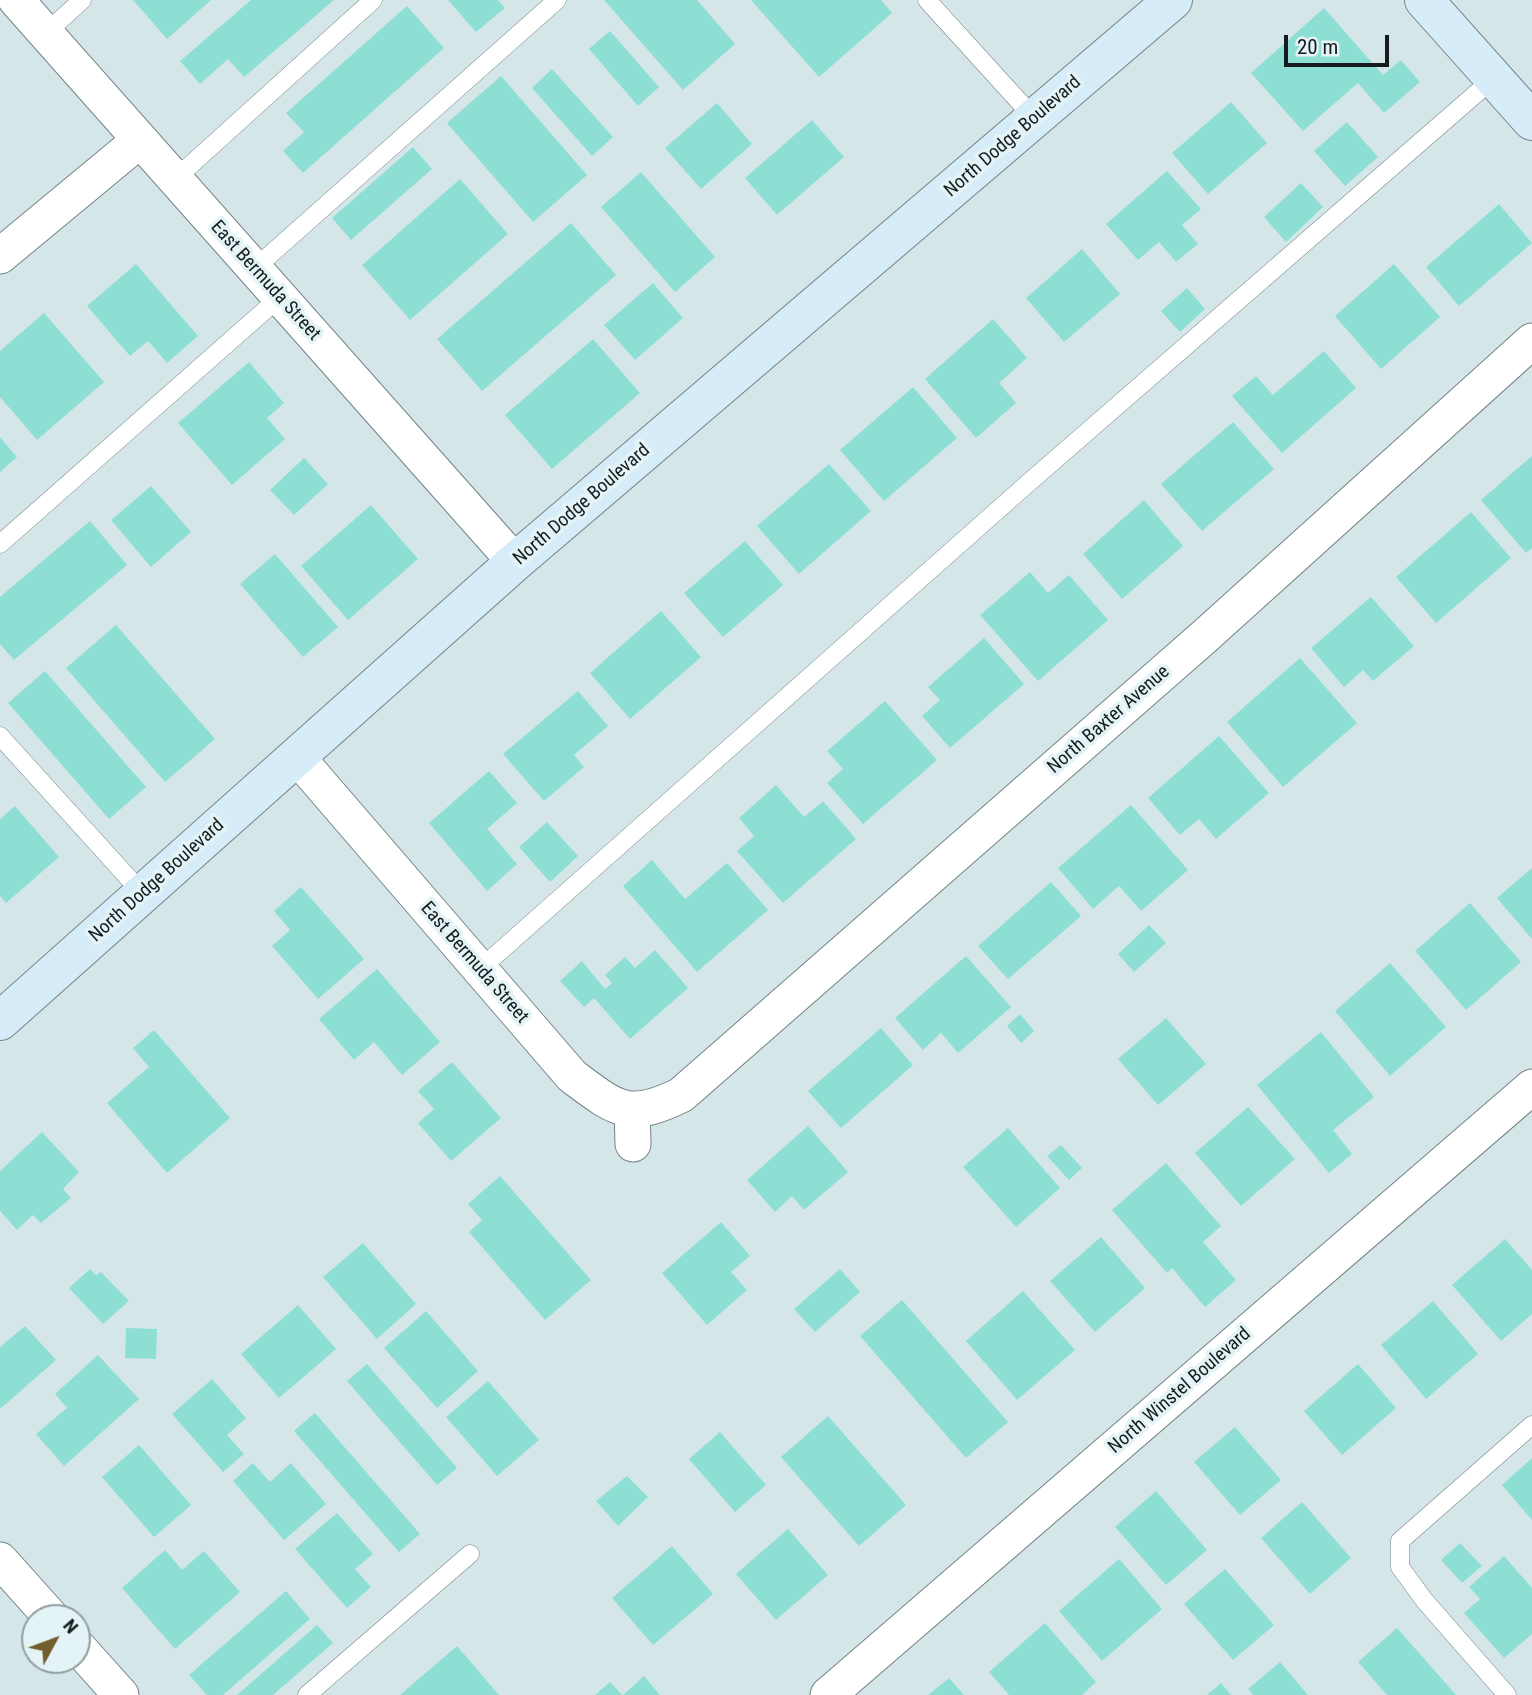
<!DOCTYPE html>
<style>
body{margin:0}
#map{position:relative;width:1532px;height:1695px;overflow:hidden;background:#d5e6e9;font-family:"Roboto Condensed",sans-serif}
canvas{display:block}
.north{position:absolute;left:21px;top:1604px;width:70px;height:70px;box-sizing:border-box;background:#e3f3f6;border:2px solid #919d9f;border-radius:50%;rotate:49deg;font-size:19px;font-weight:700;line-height:28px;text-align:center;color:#161c1d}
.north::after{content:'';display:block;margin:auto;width:24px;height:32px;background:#745d2d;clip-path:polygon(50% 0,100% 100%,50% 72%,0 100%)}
.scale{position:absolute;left:1284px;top:35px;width:105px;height:32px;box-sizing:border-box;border:4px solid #161c1d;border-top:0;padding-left:9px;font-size:21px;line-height:24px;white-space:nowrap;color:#161c1d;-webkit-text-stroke:5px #e3f3f6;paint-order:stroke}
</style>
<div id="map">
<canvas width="1532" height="1695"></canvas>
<div class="north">N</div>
<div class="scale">20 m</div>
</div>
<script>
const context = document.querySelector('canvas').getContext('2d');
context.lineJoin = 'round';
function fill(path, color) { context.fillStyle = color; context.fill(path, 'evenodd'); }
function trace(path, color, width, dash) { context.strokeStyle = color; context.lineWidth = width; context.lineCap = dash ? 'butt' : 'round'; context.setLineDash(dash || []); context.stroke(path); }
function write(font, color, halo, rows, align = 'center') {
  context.font = font + ' "Roboto Condensed",sans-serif'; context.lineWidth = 7; context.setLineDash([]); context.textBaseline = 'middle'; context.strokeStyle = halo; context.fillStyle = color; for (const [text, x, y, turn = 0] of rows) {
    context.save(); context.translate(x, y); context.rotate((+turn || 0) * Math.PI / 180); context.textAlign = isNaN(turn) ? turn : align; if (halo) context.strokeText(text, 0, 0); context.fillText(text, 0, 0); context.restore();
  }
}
fill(new Path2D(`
 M133,0H211L167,39Z
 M251,0H334L244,77L228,59L200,84L180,61Z
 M448,0H498L505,8L476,32Z
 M604,0H697L735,44L683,90Z
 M751,0H881L892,13L819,77Z
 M407,6L444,48L303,173L283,151L304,132L286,113Z
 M1324,8L1383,75L1401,60L1420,82L1384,113L1358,83L1303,131L1251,73Z
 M610,31L659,87L638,106L589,49Z
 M552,69L613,137L592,156L532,88Z
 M501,76L587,175L533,222L447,123Z
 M1231,102L1267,143L1208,194L1172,153Z
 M717,103L752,144L701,189L665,148Z
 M812,120L844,157L777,215L745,178Z
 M1347,122L1378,157L1345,186L1314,151Z
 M413,147L432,169L351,240L332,218Z
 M1167,171L1201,209L1182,225L1198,244L1176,262L1159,242L1138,260L1106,224Z
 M641,172L715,257L675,292L601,207Z
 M460,179L508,234L410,320L362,265Z
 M1301,183L1323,207L1286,242L1264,217Z
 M1499,204L1532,243L1459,306L1426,267Z
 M571,223L616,275L482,391L437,339Z
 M1082,249L1120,294L1064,342L1026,298Z
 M136,264L198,336L167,363L148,341L130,356L87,306Z
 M1394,264L1440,317L1381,369L1335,316Z
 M653,283L683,318L635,360L604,325Z
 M1187,288L1205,309L1180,332L1161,311Z
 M44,313L104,382L37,440L0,397V351Z
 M993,319L1027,358L999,383L1016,403L976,438L925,379Z
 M593,339L640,393L552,469L505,415Z
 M1324,351L1356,388L1282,453L1232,396L1256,376L1273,395Z
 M249,362L284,403L267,418L285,439L232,485L178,423Z
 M913,387L957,438L884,501L840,450Z
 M1233,422L1274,469L1202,531L1161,484Z
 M0,437L17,457L0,472Z
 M1532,456V548L1526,553L1481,500Z
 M304,458L328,484L294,515L270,490Z
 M829,464L871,511L799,574L757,526Z
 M151,486L191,532L151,567L111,520Z
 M1144,500L1183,546L1122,599L1083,554Z
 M371,505L418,559L348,620L301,566Z
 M1471,512L1511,558L1436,623L1396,577Z
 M90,521L127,565L14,660L0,644V597Z
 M745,541L783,585L723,637L684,593Z
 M275,554L338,627L303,657L240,584Z
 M1030,572L1048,593L1069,575L1108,620L1038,681L980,615Z
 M1371,597L1414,646L1373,681L1363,670L1344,687L1311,648Z
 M661,611L701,657L630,719L590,673Z
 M116,625L215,739L165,782L66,668Z
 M984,638L1024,684L950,748L922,716L940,700L928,687Z
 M1300,658L1357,723L1283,787L1227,722Z
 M45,671L146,787L109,819L8,703Z
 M578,691L608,726L574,755L584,767L544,801L503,754Z
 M885,701L937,760L863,824L827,783L843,769L827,751Z
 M1219,736L1269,793L1216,839L1199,819L1180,835L1148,798Z
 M489,771L517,803L487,829L517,864L487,891L429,823Z
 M776,785L804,817L823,801L856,839L783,903L737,851L754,836L739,818Z
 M1131,805L1188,870L1141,911L1119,886L1093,909L1058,868Z
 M15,806L59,857L6,903L0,896V819Z
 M547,822L578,856L550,882L519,847Z
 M652,860L685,899L727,863L768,910L697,972L623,886Z
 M1532,868V939L1497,898Z
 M1051,882L1081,916L1008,979L978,946Z
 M301,887L364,959L318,999L272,946L290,930L274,911Z
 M1470,903L1521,962L1466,1010L1415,951Z
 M1149,925L1166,943L1134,972L1118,954Z
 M655,950L688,988L630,1039L594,998L584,1007L560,981L582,961L605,989L612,983L605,975L625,957L635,968Z
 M966,956L1011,1007L958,1053L941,1033L923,1050L895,1018Z
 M1390,963L1446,1027L1390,1076L1335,1011Z
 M377,969L440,1042L402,1075L374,1042L354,1060L319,1019Z
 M1020,1014L1034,1031L1021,1043L1007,1026Z
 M1166,1018L1206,1064L1158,1105L1118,1059Z
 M881,1028L913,1065L841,1128L808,1091Z
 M154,1030L230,1118L167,1173L107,1103L149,1067L133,1048Z
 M1321,1032L1374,1097L1333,1130L1352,1154L1329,1173L1257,1085Z
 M452,1062L501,1118L451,1161L418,1123L434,1109L418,1091Z
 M1248,1107L1295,1159L1241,1206L1195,1153Z
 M808,1126L848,1172L804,1210L792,1196L775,1212L747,1180Z
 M1008,1128L1060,1188L1016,1227L963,1167Z
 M42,1132L79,1172L63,1189L71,1198L41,1223L33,1215L17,1230L0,1211V1171Z
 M1061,1145L1082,1168L1069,1180L1047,1156Z
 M1166,1163L1221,1226L1203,1242L1236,1280L1205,1307L1172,1268L1167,1273L1112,1210Z
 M500,1176L591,1280L545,1320L469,1232L482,1220L468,1204Z
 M721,1222L750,1256L731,1272L747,1290L707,1325L662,1273Z
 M1101,1237L1145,1288L1095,1332L1050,1281Z
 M1505,1239L1532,1270V1314L1501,1341L1452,1285Z
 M363,1243L416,1304L377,1339L323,1277Z
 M90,1269L96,1275L101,1272L129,1301L103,1324L69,1288Z
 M840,1269L860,1292L815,1332L794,1309Z
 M1023,1291L1075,1350L1017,1400L966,1341Z
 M902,1300L1008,1422L966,1458L860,1336Z
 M1433,1301L1478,1354L1426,1399L1381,1345Z
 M298,1305L336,1349L279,1398L241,1354Z
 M426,1311L478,1371L437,1408L384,1348Z
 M25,1326L56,1360L0,1409V1347Z
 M126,1328L157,1329L156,1359L125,1358Z
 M98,1355L139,1399L64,1466L36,1434L67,1408L55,1394Z
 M367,1364L457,1468L437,1485L347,1381Z
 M1358,1364L1396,1408L1342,1455L1304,1411Z
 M212,1379L246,1418L227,1435L244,1454L223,1472L172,1414Z
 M488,1381L539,1440L497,1476L446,1417Z
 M315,1413L420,1534L399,1552L294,1431Z
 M828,1416L906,1505L859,1546L781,1457Z
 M1235,1427L1281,1480L1240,1515L1194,1462Z
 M720,1432L766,1485L735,1512L689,1459Z
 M139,1445L191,1505L154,1537L102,1477Z
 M1532,1458V1520L1502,1485Z
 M253,1463L270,1482L291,1463L326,1504L284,1540L233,1481Z
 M627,1476L648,1497L618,1526L596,1501Z
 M1156,1491L1207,1550L1166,1585L1115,1527Z
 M1302,1502L1351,1558L1310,1594L1261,1538Z
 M337,1513L373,1554L355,1569L371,1587L347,1608L295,1549Z
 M788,1529L828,1575L776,1620L736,1574Z
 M1460,1543L1482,1566L1462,1583L1441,1560Z
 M672,1546L713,1594L653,1645L612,1598Z
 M165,1550L182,1570L204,1551L240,1592L175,1649L122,1588Z
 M1504,1556L1532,1588V1634L1504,1658L1464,1613L1480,1599L1469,1587Z
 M1119,1559L1162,1609L1102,1661L1059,1611Z
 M1225,1569L1274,1625L1233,1660L1184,1604Z
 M286,1591L310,1619L223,1695H207L189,1675Z
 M1045,1623L1096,1682L1082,1695H1009L989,1672Z
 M317,1625L333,1643L273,1695H237Z
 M1397,1628L1456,1695H1387L1358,1662Z
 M457,1646L499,1695H400Z
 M1280,1662L1308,1695H1253L1248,1689Z
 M644,1676L660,1695H623Z
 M949,1678L964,1695H928Z
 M610,1682L622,1695H595Z
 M1221,1683L1231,1695H1207Z`), '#8ddfd4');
const lane = new Path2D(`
 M927,0L1035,119
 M46,33L82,0
 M175,179L373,0
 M254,269L557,0
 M0,544L280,297
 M0,736L143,894
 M480,969L1026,485L1494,78
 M307,1695L470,1554
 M1507,1695L1424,1600L1400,1567V1541L1532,1425`);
const street = new Path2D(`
 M16,0L515,562
 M0,256L140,140
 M297,757L572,1076C616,1109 628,1121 681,1095L1204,637L1532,341
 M632,1109L633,1144
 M0,1560L52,1618
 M77,1646L121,1695
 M828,1695L1532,1087`);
const secondary = new Path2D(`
 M1424,0L1532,121
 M0,1021L515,562L1173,0`);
trace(lane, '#748386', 19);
trace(street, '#748386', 37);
trace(secondary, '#748386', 40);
trace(lane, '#fff', 18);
trace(street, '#fff', 35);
trace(secondary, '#d6ecf8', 38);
write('19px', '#161c1d', '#e3f3f6', [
 ["North Dodge Boulevard",1013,137,-41],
 ["East Bermuda Street",265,281,48],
 ["North Dodge Boulevard",582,505,-41],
 ["North Baxter Avenue",1109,720,-41],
 ["North Dodge Boulevard",157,881,-42],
 ["East Bermuda Street",474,963,49],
 ["North Winstel Boulevard",1180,1391,-41]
]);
</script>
